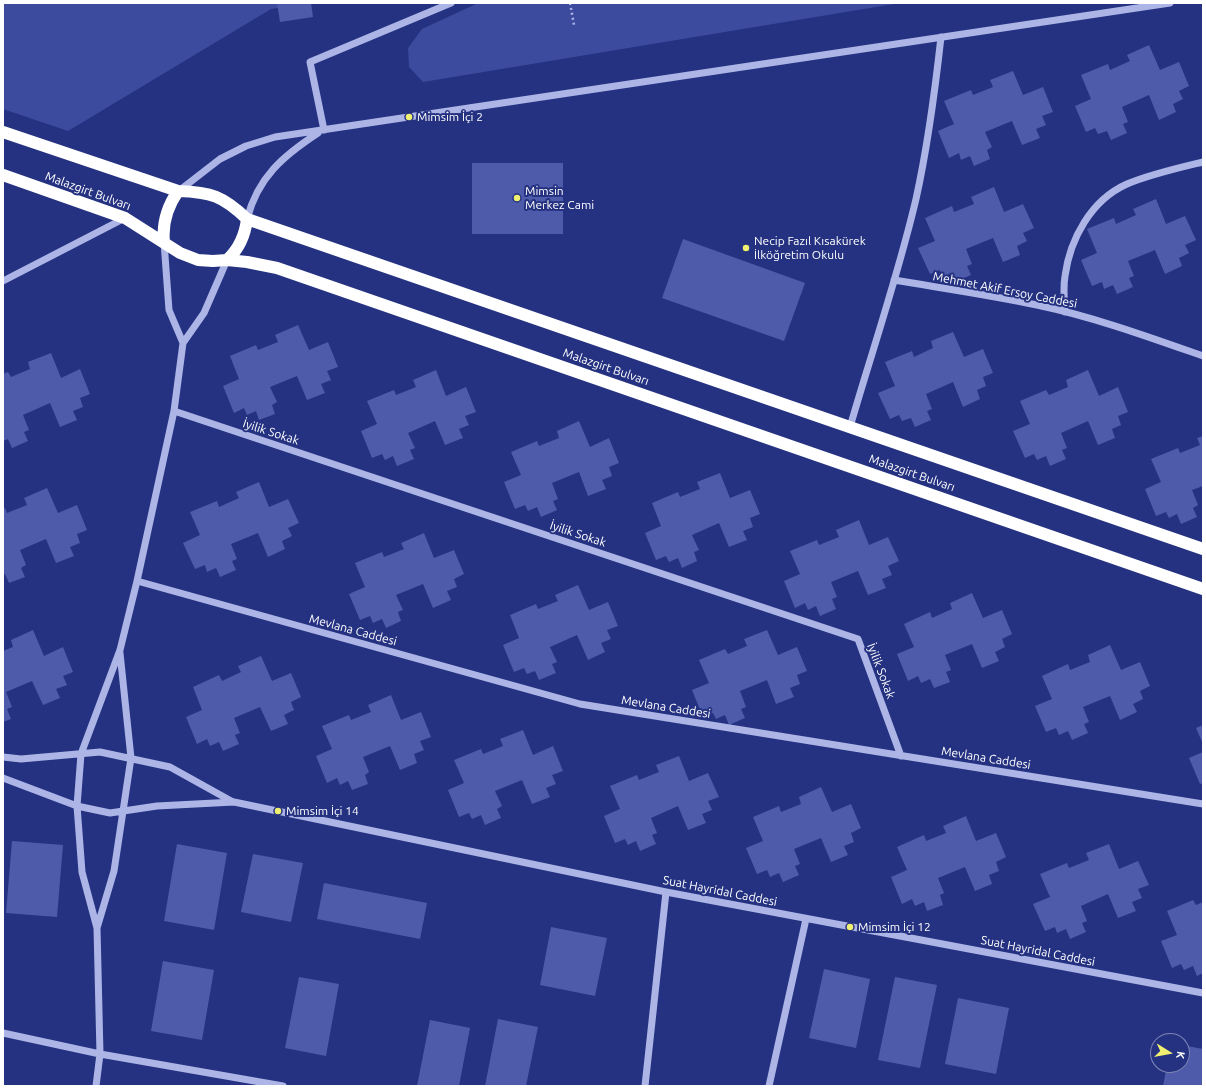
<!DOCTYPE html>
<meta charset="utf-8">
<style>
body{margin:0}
#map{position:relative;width:1206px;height:1089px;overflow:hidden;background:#253281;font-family:Ubuntu,sans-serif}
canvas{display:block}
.frame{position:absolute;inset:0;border:4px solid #fff;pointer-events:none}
.north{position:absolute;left:1150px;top:1033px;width:40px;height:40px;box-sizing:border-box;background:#253281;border:1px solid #7c84b3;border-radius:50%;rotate:101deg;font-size:11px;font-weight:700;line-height:16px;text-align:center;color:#fff}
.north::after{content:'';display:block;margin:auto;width:14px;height:18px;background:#eff071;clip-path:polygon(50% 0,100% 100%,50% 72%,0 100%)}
</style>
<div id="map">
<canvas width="1206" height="1089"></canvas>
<div class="frame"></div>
<div class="north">K</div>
</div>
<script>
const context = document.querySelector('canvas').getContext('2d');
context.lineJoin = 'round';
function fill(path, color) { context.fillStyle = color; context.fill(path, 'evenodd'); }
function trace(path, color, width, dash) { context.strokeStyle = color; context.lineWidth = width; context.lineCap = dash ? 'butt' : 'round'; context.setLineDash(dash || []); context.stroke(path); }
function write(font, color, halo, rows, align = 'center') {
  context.font = font + ' Ubuntu,sans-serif'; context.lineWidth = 4; context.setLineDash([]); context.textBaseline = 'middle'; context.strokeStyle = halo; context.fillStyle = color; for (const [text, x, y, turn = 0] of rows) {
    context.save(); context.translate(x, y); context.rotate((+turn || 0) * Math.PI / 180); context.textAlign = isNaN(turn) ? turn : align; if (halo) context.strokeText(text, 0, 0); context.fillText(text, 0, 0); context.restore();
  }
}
fill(new Path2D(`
 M3,3H308L271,9L68,131L3,109Z
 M478,3H900L423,82L409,67L408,48L422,29Z`), '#3d4b9f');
fill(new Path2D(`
 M277,3H311L313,17L280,22Z
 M1149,45L1160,70L1179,62L1189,86L1179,91L1183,99L1173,104L1176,112L1159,120L1149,95L1122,107L1128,122L1123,124L1127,133L1111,140L1107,131L1098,134L1095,128L1086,132L1075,106L1091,99L1081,75L1108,64L1110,70L1130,61L1127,55Z
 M1013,71L1023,95L1043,87L1053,112L1042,116L1046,125L1036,129L1040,138L1022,145L1012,121L985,132L992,147L987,150L990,159L974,166L970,156L961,160L959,153L949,158L938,131L954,124L944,101L971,90L973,95L993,87L990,80Z
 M472,163H563V234H472Z
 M994,187L1004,212L1023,204L1034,228L1023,233L1027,241L1017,246L1020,255L1003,262L993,238L966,249L972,264L967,266L971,275L955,282L951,273L942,277L940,270L930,274L918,248L935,241L925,218L952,206L954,212L974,204L971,197Z
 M1156,199L1166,224L1185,216L1196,240L1185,245L1189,253L1179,258L1182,266L1165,274L1155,250L1128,261L1134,276L1129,278L1133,287L1117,294L1113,285L1104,289L1102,282L1092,286L1081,260L1097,253L1087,229L1114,218L1116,224L1136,215L1133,209Z
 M683,239L805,283L784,341L662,298Z
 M298,325L309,350L328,342L338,367L327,371L331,380L321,384L325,393L307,400L297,376L270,387L277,402L272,405L275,414L259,420L256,411L247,415L244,408L234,413L223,386L239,379L230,356L256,345L258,350L278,342L275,335Z
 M953,332L964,357L983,349L993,373L983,377L986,386L977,390L980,399L963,407L953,382L926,394L932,409L927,411L931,420L915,427L911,418L902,421L899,415L890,419L878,393L895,386L885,362L912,351L914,357L933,348L931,341Z
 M51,353L61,378L80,369L90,394L80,398L83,407L73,411L77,420L60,427L50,403L23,415L29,430L24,432L28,441L12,448L8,439L3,441V374L8,372L11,377L30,369L28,362Z
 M436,370L446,396L466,387L476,412L465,416L469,425L459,429L463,438L445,445L435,421L408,433L415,448L410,450L414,459L397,466L393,456L385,460L382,454L372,458L361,431L377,424L367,401L394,390L396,395L416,387L413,380Z
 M1088,370L1099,396L1118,387L1128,412L1118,416L1121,425L1112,429L1115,438L1098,445L1088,421L1061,433L1067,448L1062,450L1066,459L1050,466L1046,456L1037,460L1034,454L1025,458L1013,431L1030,424L1020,401L1046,390L1049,395L1068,387L1066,380Z
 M579,421L590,447L609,438L619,463L609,467L612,476L602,480L606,489L588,496L579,472L552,483L558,499L553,501L557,510L541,517L537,507L528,511L525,505L515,509L504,482L521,475L511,452L537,441L539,446L559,438L557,431Z
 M1203,436V486L1192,490L1198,505L1193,508L1197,517L1181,524L1177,514L1169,518L1166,512L1156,516L1145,489L1161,482L1151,459L1178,448L1180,453L1200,445L1197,438Z
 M720,473L730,498L750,490L760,514L750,518L753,527L743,531L747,540L729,547L719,523L692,535L699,550L694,552L697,561L682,568L678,558L669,562L666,556L656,560L645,533L661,526L652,503L678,492L680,497L700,489L697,482Z
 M259,482L269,507L288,499L299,523L288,528L292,536L282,541L285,549L268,557L258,533L231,544L237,559L232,561L236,570L220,577L216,568L207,572L205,565L195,569L183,543L200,535L190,512L217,501L219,507L239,498L236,492Z
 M47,488L58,513L77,505L87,530L77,534L80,543L70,547L74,556L56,563L46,539L20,550L26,565L21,568L25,577L9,583L5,574L3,575V508H5L7,513L27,505L24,498Z
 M859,520L869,545L888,537L899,561L888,566L892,575L882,579L886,588L868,595L858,571L831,582L837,597L832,599L836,609L820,616L816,606L808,610L805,603L795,608L784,581L800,574L790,551L817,540L819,545L839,537L836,530Z
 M424,533L434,558L454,550L464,574L454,579L457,587L447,591L451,600L433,608L423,584L396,595L403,610L398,612L401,621L386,628L382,619L373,623L370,616L360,620L349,594L365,587L355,563L382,552L384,557L404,549L401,543Z
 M578,585L589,610L608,602L618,626L607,630L611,639L601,643L605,652L588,660L577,635L550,647L557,662L552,664L556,673L539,680L535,671L527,674L524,668L514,672L503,645L519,638L510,615L536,604L538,609L558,601L555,595Z
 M972,593L983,618L1002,610L1012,634L1002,639L1005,647L995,652L999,661L982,668L972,644L945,655L951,670L946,672L950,682L934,688L930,679L921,683L918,676L908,681L897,654L914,647L904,624L930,612L932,618L952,609L950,603Z
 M33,630L44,656L63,647L73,672L63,676L67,685L56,689L60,698L43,705L32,681L6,692L12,707L7,709L11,719L3,722V651L13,647L11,640Z
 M767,630L778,655L797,647L807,671L797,675L800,684L790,688L794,697L776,704L767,680L740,691L746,707L741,709L745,718L729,725L725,715L716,719L713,713L703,717L692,690L709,683L699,660L725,649L728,654L747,646L744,639Z
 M1110,645L1121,670L1140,662L1150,686L1140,691L1143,699L1133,704L1137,712L1120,720L1110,696L1083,707L1089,722L1084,724L1088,733L1072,740L1068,731L1059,735L1056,728L1046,732L1035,706L1052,699L1042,676L1068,664L1070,670L1090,662L1088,655Z
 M261,656L272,681L291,673L301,697L291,702L294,710L284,715L288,724L271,731L260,707L234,718L240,733L235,735L239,744L223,751L219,742L210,746L207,739L197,744L186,717L202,710L193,687L219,675L222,681L241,672L238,666Z
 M391,695L401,720L421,712L431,737L420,741L424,750L414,754L417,763L400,770L390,746L363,757L369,772L365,775L368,784L352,790L348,781L340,785L337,778L327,783L316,756L332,749L322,726L349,715L351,720L371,712L368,705Z
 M1203,725V744L1196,728Z
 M523,730L533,755L553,746L563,771L552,775L556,784L546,788L550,797L532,804L522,780L495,791L502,806L497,809L501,818L485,825L481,815L472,819L469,813L459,817L448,790L464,783L454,760L481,749L483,754L503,746L500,739Z
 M1203,752V783L1200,784L1189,758Z
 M679,756L689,781L708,773L719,797L708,801L712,810L702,814L706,823L688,830L678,806L651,818L657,833L652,835L656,844L640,851L636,841L628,845L625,839L615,843L604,816L620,809L610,786L637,775L639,780L659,772L656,765Z
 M821,787L832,812L851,804L861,828L851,833L854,842L844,846L848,855L831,862L821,838L794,849L800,864L795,866L799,875L783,882L779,873L770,877L767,870L757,874L746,848L763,841L753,817L779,806L781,812L801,804L799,797Z
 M966,816L976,841L996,833L1006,857L996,862L999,871L989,875L992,884L975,891L965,867L938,878L944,893L940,895L943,905L927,911L924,902L915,906L912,899L902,904L891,877L907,870L897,847L924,835L926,841L946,833L943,826Z
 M12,841L63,845L57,917L6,913Z
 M177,844L227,853L214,930L164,921Z
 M1109,844L1119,869L1138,861L1149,885L1138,889L1142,898L1132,902L1136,911L1118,918L1108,894L1081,906L1087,921L1082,923L1086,932L1070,939L1066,929L1057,933L1055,927L1045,931L1033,904L1050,897L1040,874L1067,863L1069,868L1089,860L1086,853Z
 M253,854L303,863L291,922L241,912Z
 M324,883L427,903L420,939L317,919Z
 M1193,900L1196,905L1203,902V973L1197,976L1193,966L1184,970L1181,964L1172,968L1161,941L1177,935L1167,911Z
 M551,927L607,938L595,996L540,985Z
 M163,961L214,970L202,1040L151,1031Z
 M824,969L870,979L856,1048L809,1038Z
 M299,977L339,984L326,1056L285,1048Z
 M895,977L937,985L920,1068L878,1060Z
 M958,998L1009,1008L996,1074L945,1064Z
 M498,1019L538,1027L526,1086H485Z
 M430,1020L470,1028L459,1086H417Z
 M1182,1045L1203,1049V1086H1163L1167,1065H1182Z`), '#4e5baa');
trace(new Path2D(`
 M570,3L574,25`), '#adb5e7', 2.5, [2, 3]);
trace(new Path2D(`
 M324,130L310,62L451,3
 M180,190L220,159L246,146L275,137L1170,3
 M247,219C258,177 283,156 318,133
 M164,242L169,310L183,343
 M894,280C941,288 990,295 1037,305C1094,317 1149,337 1203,356
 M3,281L125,218
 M1065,312C1064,300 1063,288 1065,276C1070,239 1091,200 1127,184C1151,174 1178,168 1203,162
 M174,411L858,639L901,756
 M850,427C872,351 898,276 916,199C928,145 935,91 941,37
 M137,581L580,704L1203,804
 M3,757L21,759L100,752L170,767L233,802
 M3,778L77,806L110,813L157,806L234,802L666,892L1203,993
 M97,928L114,871L131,758L120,653
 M3,1033L100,1054L283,1086
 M96,1086L100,1054L97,928L82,872L77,806L81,754L120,650L137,581L174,411L183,343L204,313L227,260
 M645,1086L666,892
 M769,1086L806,919`), '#adb5e7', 7);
trace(new Path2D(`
 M3,132L178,191C211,192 223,196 247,219L1203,549
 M3,175L125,218L180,253L198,260L213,261L227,260L247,262L277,268L1203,589
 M164,242C162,223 167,207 178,191
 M227,260C239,249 245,236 247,219`), '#fff', 12);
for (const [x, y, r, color] of [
 [409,117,4,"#eff071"],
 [517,198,4,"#eff071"],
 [746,248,4,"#eff071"],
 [278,811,4,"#eff071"],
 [850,927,4,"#eff071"]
]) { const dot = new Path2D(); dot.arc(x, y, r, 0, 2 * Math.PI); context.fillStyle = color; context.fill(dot); trace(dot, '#253281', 1.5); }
write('12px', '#fff', '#253281', [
 ["Mimsim İçi 2",417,117],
 ["Mimsin",525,191],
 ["Merkez Cami",525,205],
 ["Necip Fazıl Kısakürek",754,241],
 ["İlköğretim Okulu",754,255],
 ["Mimsim İçi 14",286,811],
 ["Mimsim İçi 12",858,927]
], 'left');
write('12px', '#fff', '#253281', [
 ["Malazgirt Bulvarı",88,191,20],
 ["Mehmet Akif Ersoy Caddesi",1005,290,11],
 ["Malazgirt Bulvarı",606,367,19],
 ["İyilik Sokak",271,432,18],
 ["Malazgirt Bulvarı",912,473,19],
 ["İyilik Sokak",578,534,18],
 ["Mevlana Caddesi",353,630,15],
 ["İyilik Sokak",881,671,69],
 ["Mevlana Caddesi",666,707,9],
 ["Mevlana Caddesi",986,758,9],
 ["Suat Hayridal Caddesi",720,891,11],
 ["Suat Hayridal Caddesi",1038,951,11]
]);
</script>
